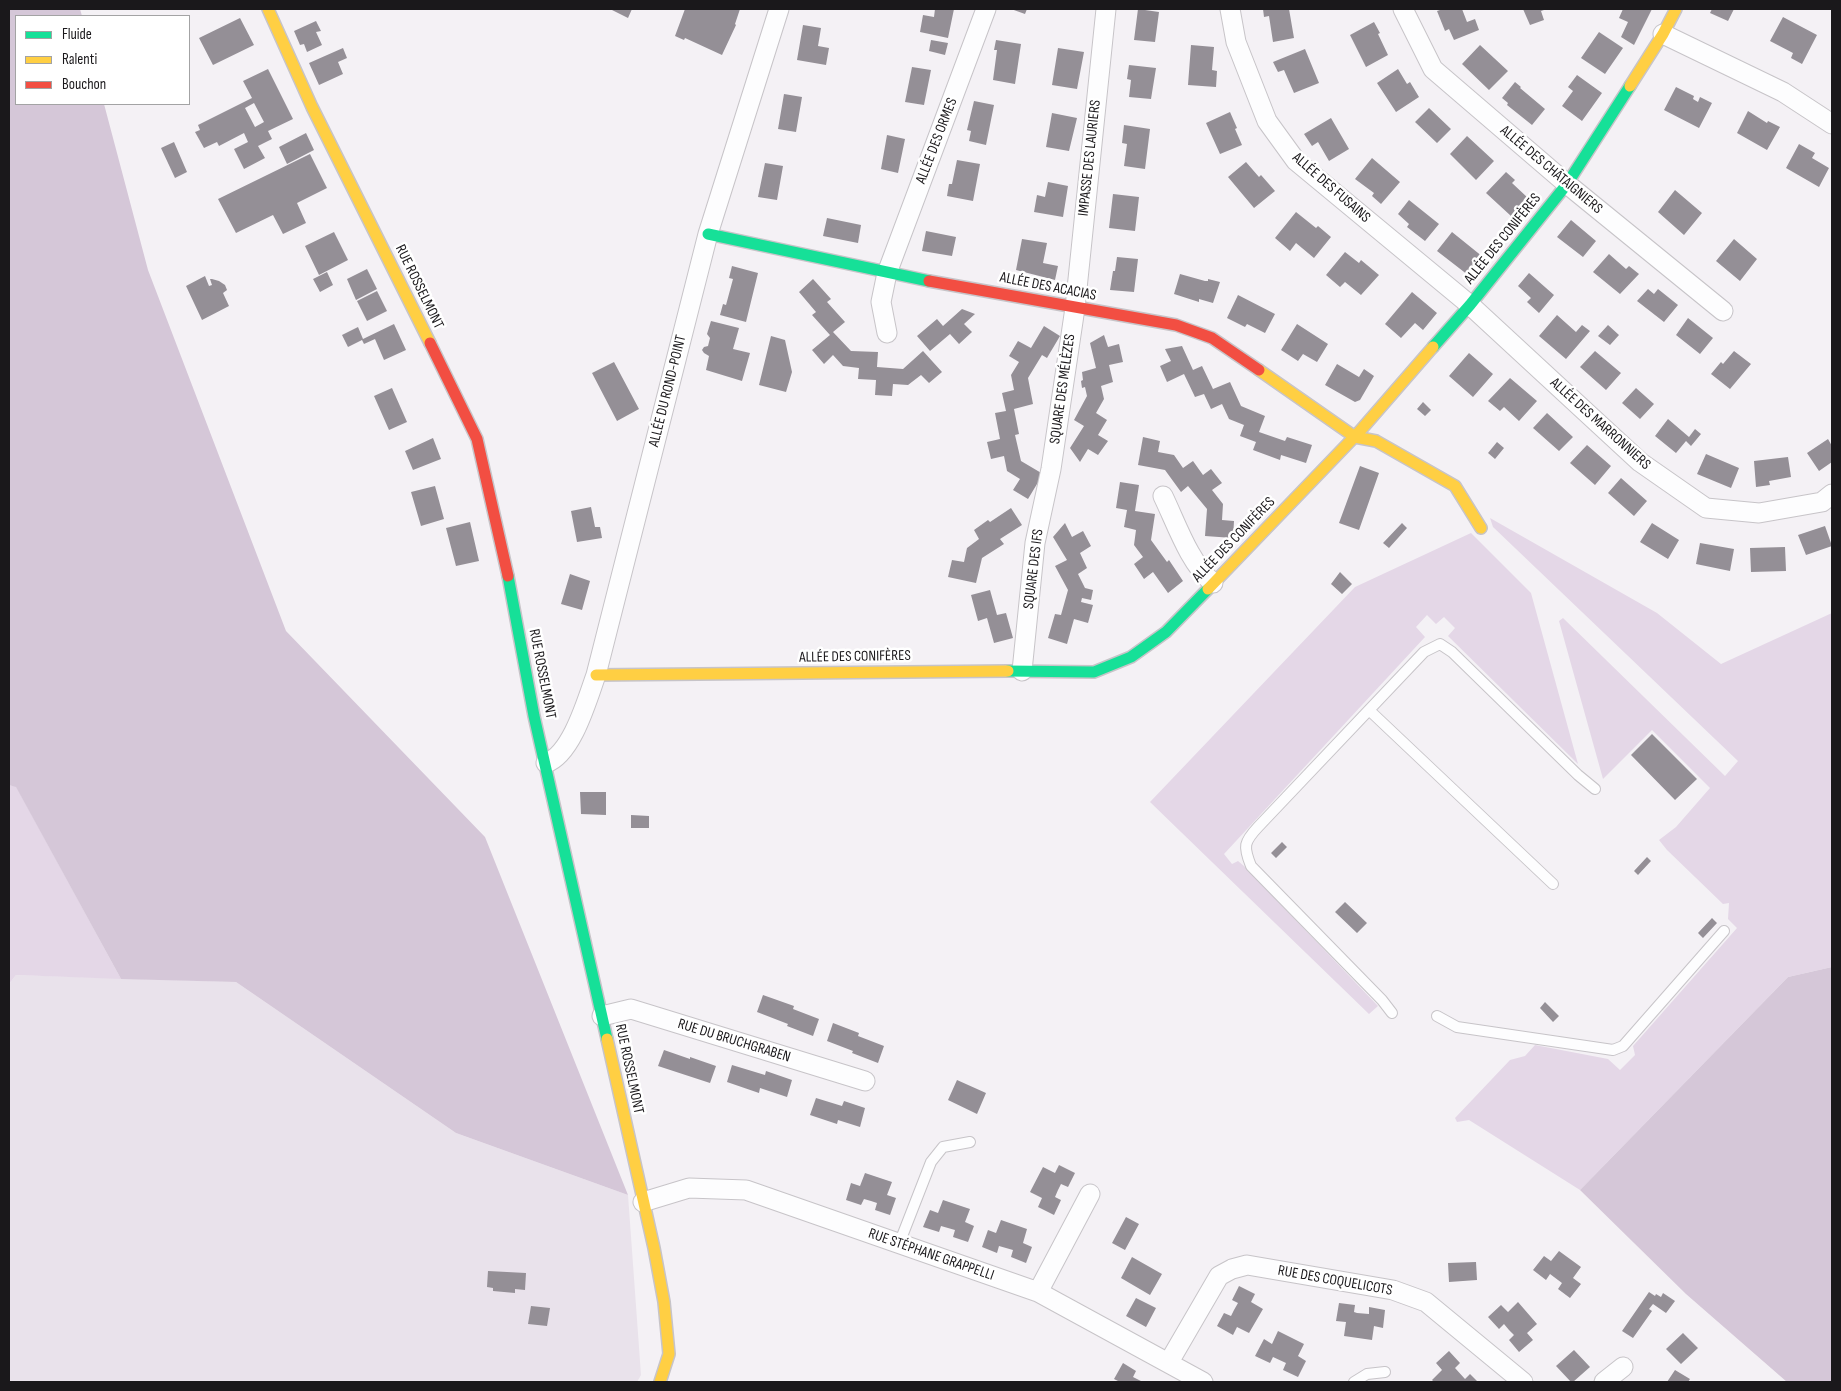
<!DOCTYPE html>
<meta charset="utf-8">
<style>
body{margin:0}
#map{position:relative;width:1841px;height:1391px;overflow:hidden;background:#f4f1f5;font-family:"Sofia Sans Condensed",sans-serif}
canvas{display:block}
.frame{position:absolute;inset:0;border:10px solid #1a181b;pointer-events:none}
.legend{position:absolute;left:15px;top:15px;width:175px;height:90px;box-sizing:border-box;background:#fff;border:1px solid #a3a3a4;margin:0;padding:6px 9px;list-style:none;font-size:15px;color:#1a181b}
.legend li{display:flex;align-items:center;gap:10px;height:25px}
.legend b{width:25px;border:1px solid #a3a3a4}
</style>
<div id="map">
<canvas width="1841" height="1391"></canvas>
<div class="frame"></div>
<ul class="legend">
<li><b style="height:6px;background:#16e098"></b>Fluide</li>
<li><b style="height:6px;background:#ffcf43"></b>Ralenti</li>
<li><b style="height:6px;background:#f24e42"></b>Bouchon</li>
</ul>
</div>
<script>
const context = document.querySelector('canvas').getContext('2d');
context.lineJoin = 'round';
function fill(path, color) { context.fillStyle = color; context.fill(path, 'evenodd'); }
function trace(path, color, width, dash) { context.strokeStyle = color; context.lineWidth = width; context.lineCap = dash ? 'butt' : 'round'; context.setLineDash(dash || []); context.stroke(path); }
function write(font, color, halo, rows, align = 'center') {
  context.font = font + ' "Sofia Sans Condensed",sans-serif'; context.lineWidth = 5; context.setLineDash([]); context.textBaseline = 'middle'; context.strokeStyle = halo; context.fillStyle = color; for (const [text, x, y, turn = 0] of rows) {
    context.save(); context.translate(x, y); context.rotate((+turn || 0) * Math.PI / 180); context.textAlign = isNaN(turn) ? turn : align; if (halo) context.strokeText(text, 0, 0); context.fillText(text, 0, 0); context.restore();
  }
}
fill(new Path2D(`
 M16,975L236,982L456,1133L628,1195L641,1375L637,1382H9V984Z`), '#e9e2eb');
fill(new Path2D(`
 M1490,518L1657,613L1721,664L1832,613V967L1788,977L1580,1190L1469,1120L1457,1122L1455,1118L1510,1060L1525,1056L1535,1045L1608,1059L1620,1070L1635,1055L1633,1046L1737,928L1728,919L1729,903L1723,904L1667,850L1659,840L1676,827L1710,788L1652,730L1603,779L1559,621L1563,618L1725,776L1738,761L1493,527Z
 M1471,533L1531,593L1578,764L1448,636L1455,628L1444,617L1436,624L1427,615L1416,627L1425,637L1224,854L1232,864L1238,861L1244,866L1378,1006L1369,1014L1150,802L1355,587Z
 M9,785L16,786L121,979L16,975L9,984Z`), '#e4d7e7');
fill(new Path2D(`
 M9,9H80L82,16H16V104H104L148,270L286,631L485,837L628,1195L456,1133L236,982L121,979L16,787L9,785Z
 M1832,967V1382H1787L1686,1294L1580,1190L1788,977Z`), '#d5c7d8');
fill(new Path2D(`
 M610,9H632L628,18Z
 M685,9H740L735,24L736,25L722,55L685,38L684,40L675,36Z
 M935,9H954L948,38L920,32L923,15L934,17Z
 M1011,9H1027L1025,14Z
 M1138,9L1159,12L1155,42L1134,40Z
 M1263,9H1289L1294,38L1273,42L1269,16L1264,17Z
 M1443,9H1462L1467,22L1475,19L1479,30L1454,40L1449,29L1445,31L1437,11Z
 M1523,9H1547L1541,11L1544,20L1530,25Z
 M1623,9H1652L1634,45L1621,37L1628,22L1619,18Z
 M1712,9H1734L1728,21L1710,13Z
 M1783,17L1817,35L1802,64L1791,58L1793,53L1770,41Z
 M240,18L254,45L213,65L199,38Z
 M316,21L321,31L316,32L322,45L307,52L304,44L300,45L294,31Z
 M1374,22L1380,33L1378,34L1388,55L1366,67L1350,35Z
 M803,25L821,28L818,46L829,48L826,65L797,60Z
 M1599,32L1623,48L1605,74L1581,58Z
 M931,40L948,43L945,55L929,51Z
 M996,40L1021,44L1015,84L993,80L997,50H994Z
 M1191,45L1214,47L1212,70L1217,71L1216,87L1188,85Z
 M1480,45L1508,71L1489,90L1462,64Z
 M343,48L347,58L338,62L343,74L319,85L309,63Z
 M1058,48L1084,52L1077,89L1052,85Z
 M1305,49L1319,83L1294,93L1284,70L1278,72L1273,62Z
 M1129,65L1156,68L1151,99L1129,97L1131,80L1127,79Z
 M912,67L931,70L924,105L905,102Z
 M268,69L293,119L268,131L272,139L258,146L265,158L244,169L234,149L248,142L244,133L219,146L217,142L204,148L195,132L200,130L198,125L252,98L243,81ZM254,103L264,122L255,127L245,108Z
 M1398,69L1407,84L1410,82L1419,97L1396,112L1377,83Z
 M1577,75L1602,93L1582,121L1562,106L1573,91L1568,87Z
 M1515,82L1521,87L1520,88L1545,109L1532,125L1507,105L1508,103L1502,98Z
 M1676,87L1694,96L1693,99L1698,102L1700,97L1712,103L1699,128L1664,110Z
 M784,94L802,97L796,132L778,129Z
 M974,101L994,105L986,145L969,141L971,131L967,130Z
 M1429,108L1451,129L1437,143L1415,122Z
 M1748,111L1767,123L1768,121L1780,127L1767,150L1737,133Z
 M1230,112L1237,128L1235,129L1242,145L1220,154L1206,123Z
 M1052,113L1077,118L1069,151L1046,147Z
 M1331,118L1349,149L1329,161L1318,142L1312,146L1304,134Z
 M1124,125L1150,129L1145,169L1124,166L1127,144L1122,143Z
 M306,133L314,150L287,164L279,147Z
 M887,135L905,139L898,173L881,169Z
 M1467,136L1494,161L1476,180L1450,154Z
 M174,142L187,172L175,178L161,148Z
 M1799,144L1815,153L1812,158L1829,168L1819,187L1786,168Z
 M310,154L327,188L297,203L306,223L283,234L273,215L236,233L218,199Z
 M1372,158L1400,182L1381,204L1372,196L1374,193L1355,179Z
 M957,160L980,164L973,201L947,196L949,184H952Z
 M1246,162L1259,177L1261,175L1275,191L1254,208L1228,177Z
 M765,163L783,166L777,200L758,197Z
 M1506,172L1515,180L1512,183L1528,198L1511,216L1486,193Z
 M1048,182L1068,186L1063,217L1034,212L1037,195L1045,197Z
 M1675,190L1702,213L1684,235L1658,212Z
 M1113,194L1139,197L1135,231L1109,228Z
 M1409,200L1439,224L1425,241L1407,227L1409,224L1398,214Z
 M1296,212L1316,228L1318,226L1331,237L1314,258L1296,243L1290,251L1275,238Z
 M827,218L861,225L858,243L823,236Z
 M1571,220L1596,241L1583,257L1557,237Z
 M926,231L956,237L952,256L922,251Z
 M334,232L348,260L319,275L305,246Z
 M1452,232L1483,257L1468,275L1437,251Z
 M1022,239L1047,243L1043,263L1058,266L1055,280L1016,270Z
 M1734,239L1757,259L1740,281L1716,261Z
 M1345,252L1359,263L1361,260L1379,275L1361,295L1345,282L1340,287L1326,275Z
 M1609,254L1626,269L1629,266L1639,274L1620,294L1593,272Z
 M1117,257L1138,259L1134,292L1110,290L1113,271H1115Z
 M732,266L758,273L746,322L720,315L723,304L726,305L733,279L729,278Z
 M367,269L377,289L356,300L347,279Z
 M327,272L333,285L320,292L313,279Z
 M1529,273L1554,295L1539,313L1527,302L1531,298L1518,286Z
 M1180,274L1205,281H1208V279L1220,282L1213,303L1199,299V302L1174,294Z
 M205,276L209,286L212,285L210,279H212L219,281L225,285L227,290L223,293L229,306L202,320L186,286Z
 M813,279L831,299L827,302L845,322L833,332L851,351L878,352L877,367L903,369L923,351L942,372L929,383L921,375L908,385L893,384L892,396L875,395L876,380L858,379L859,368L843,366L833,355L824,364L812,350L830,335L812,315L816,312L799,292Z
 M1648,289L1654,294L1658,289L1678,305L1664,322L1637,301Z
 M377,291L387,311L367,321L357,301Z
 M1412,292L1437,313L1423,330L1415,323L1401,338L1385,324Z
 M1238,295L1275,314L1265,333L1247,324L1245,327L1227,318Z
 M962,309L975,314L964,324L972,332L959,344L950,334L930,351L917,336L937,319L943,326Z
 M1557,315L1576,332L1582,325L1590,331L1566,359L1539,336Z
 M1688,318L1713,338L1700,354L1676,335Z
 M711,321L739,328L733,349L750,353L742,381L706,370L709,356L704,353L702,350L704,347L708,346L710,338L707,334Z
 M394,324L406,350L384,360L375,339L364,344L362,340L348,347L342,335L358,327L363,339Z
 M1297,324L1328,344L1317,362L1303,354L1298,361L1281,350Z
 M1608,325L1619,335L1610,345L1598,336Z
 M1044,326L1060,336L1047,358L1042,355L1028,378L1033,404L1014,409L1019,434L1015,435L1021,461L1043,474L1028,499L1013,490L1020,479L1007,471L1004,456L991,459L987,442L1000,439L995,413L1006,411L1002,393L1014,390L1011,375L1019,362L1009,356L1018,341L1031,348Z
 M1104,335L1108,347L1119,344L1123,362L1109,365L1113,382L1101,386L1104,399L1096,413L1107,420L1098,435L1108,441L1098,455L1088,449L1080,462L1070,448L1084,426L1074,420L1087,396L1085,387L1082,388L1081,381L1083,380L1082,372L1096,368L1090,343Z
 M771,336L785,340L792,372L786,392L759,385Z
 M1182,346L1193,370L1202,366L1213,389L1230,382L1241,406L1265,416L1259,432L1285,441L1287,437L1312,445L1306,463L1281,455L1280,460L1253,450L1256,442L1240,436L1244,425L1229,419L1222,404L1211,409L1204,394L1195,397L1184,374L1167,382L1160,366L1171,361L1165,349Z
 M1595,351L1621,373L1606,390L1580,367Z
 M1734,351L1751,364L1730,389L1711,374L1721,362L1723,364Z
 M1469,353L1493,374L1473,397L1449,376Z
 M614,362L639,409L617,421L592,373Z
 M1337,364L1359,377L1364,369L1374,376L1360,400L1355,402L1325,385Z
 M1510,378L1537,401L1519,421L1504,407L1500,411L1488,401Z
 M392,388L407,422L389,430L374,396Z
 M1636,388L1654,404L1640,419L1622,403Z
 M1423,402L1431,410L1425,416L1417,409Z
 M1547,413L1573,437L1559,451L1533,428Z
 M1668,419L1689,437L1695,429L1701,434L1691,446L1686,441L1676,453L1655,436Z
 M1143,437L1160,441L1158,452L1174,455L1183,468L1193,461L1203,475L1211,469L1222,483L1212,490L1223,504L1222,520L1234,521L1233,538L1205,536L1207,509L1188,486L1181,492L1165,470L1138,465Z
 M433,438L441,459L413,470L405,451Z
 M1828,439L1832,446V462L1819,471L1807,453Z
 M1497,442L1504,448L1495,459L1488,453Z
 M1587,445L1611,466L1595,485L1570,463Z
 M1706,454L1739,468L1731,488L1697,474Z
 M1788,457L1791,477L1769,481L1770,485L1756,487L1754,461Z
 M1360,466L1379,473L1359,530L1339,523Z
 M1621,478L1647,501L1634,516L1608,493Z
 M1120,482L1139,485L1135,511L1155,514L1151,540L1167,562L1169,560L1183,581L1168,593L1153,572L1144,579L1134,564L1143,557L1134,545L1136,530L1124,527L1127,510L1116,508Z
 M435,486L444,519L421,526L411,492Z
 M591,507L595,527H600L602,538L577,542L571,511Z
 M1011,508L1022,525L1000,539L1004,544L982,558L976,583L948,577L952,560L964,562L967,548L979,539L974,530L988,520L990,522Z
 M470,522L479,561L456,566L446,528Z
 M1065,523L1072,537L1083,531L1091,546L1080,553L1087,568L1078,574L1085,588L1093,590L1091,600L1082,598L1081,602L1093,605L1088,623L1074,619L1067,644L1048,638L1055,614L1061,615L1068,590L1055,566L1067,560L1053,537Z
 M1402,523L1407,528L1389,548L1383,543Z
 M1652,523L1679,540L1668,559L1640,542Z
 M1825,526L1832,546L1806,555L1798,535Z
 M1700,543L1734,549L1730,571L1696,564Z
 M1785,547L1786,571L1751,572L1750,548Z
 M1340,572L1352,584L1342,594L1331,584Z
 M570,574L590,581L582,610L561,604Z
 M990,590L997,615L1006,613L1013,638L994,643L987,618L978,621L971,595Z
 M1652,734L1697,779L1675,800L1631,755Z
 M580,792H606V815L581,814Z
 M631,815L649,816V828H631Z
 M1282,842L1287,847L1276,858L1271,853Z
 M1647,857L1651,861L1638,875L1634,871Z
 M1345,902L1367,923L1357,933L1335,912Z
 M1712,918L1717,923L1703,938L1698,933Z
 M763,995L794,1006L793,1009L819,1019L813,1036L787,1026L788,1024L757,1012Z
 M1545,1002L1559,1016L1553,1022L1540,1008Z
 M833,1023L859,1033L858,1036L884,1046L878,1063L852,1053L853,1051L827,1041Z
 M664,1050L690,1059V1057L716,1066L710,1083L658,1066Z
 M732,1065L765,1075L766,1071L792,1080L787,1097L760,1088L759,1093L727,1082Z
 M957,1080L986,1093L977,1114L948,1100Z
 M816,1098L842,1106L844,1101L865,1108L860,1127L838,1120L837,1124L810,1115Z
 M1059,1165L1075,1173L1068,1187L1061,1184L1058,1190L1055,1197L1061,1200L1054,1215L1038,1207L1042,1198L1030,1192L1043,1167L1055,1173Z
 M865,1173L892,1182L887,1195L896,1198L890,1215L875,1210L877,1203L871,1201L864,1199L861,1205L846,1200L851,1183L860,1186Z
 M943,1200L970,1209L965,1222L974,1226L968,1242L953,1237L955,1230L941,1226L939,1232L923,1227L930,1210L938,1213Z
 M1126,1217L1139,1224L1125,1250L1112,1243Z
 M1001,1220L1027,1229L1023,1243L1032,1247L1026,1263L1011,1257L1013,1250L999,1246L997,1253L982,1247L988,1230L996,1233Z
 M1559,1251L1581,1267L1573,1278L1581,1284L1570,1298L1558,1289L1562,1283L1550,1274L1546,1280L1533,1270L1544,1256L1551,1261Z
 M1132,1257L1162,1274L1150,1295L1121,1278Z
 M1476,1262L1477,1280L1449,1282L1448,1263Z
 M488,1271L526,1273L525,1290L515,1289V1293L493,1291V1288L487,1287Z
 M1239,1286L1255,1294L1251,1302L1263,1309L1249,1333L1237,1327L1233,1335L1217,1326L1224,1313L1231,1316L1234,1310L1238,1303L1232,1300Z
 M1649,1292L1655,1296L1656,1294L1661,1297L1663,1293L1675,1301L1666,1313L1653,1304L1649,1309L1652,1311L1633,1338L1622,1331Z
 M1136,1298L1156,1308L1146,1327L1126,1316Z
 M1518,1302L1537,1324L1527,1333L1533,1340L1519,1352L1509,1340L1514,1335L1509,1330L1504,1324L1499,1329L1488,1317L1501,1305L1508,1312Z
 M1339,1303L1355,1305L1354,1312L1357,1313L1369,1314V1307L1385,1310L1383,1328L1374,1326L1372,1340L1344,1336L1346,1322L1336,1321Z
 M531,1306L550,1308L547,1326L528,1324Z
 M1278,1331L1304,1344L1298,1356L1306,1361L1298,1377L1283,1370L1286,1363L1273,1357L1270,1363L1255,1356L1264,1339L1272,1344Z
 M1683,1333L1698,1348L1681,1364L1666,1349Z
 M1574,1350L1590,1367L1573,1382H1571L1556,1366Z
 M1449,1351L1460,1363L1455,1368L1465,1379L1470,1374L1478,1382H1434L1432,1380L1442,1370L1436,1363Z
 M1123,1363L1136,1371L1133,1377L1143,1382H1120L1114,1379Z
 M1675,1370L1690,1379L1688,1382H1667Z`), '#948f96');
const lane = new Path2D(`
 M1369,710L1553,884
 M1392,1013L1382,1000L1251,866C1243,846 1244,842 1258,827L1424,652L1440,644L1452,652L1578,775L1595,789
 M1437,1016L1457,1027L1613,1050L1623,1046L1724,931
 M899,1244L931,1162L943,1147L970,1142
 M1354,1382L1367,1374L1385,1372`);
const street = new Path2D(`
 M1230,9L1236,42L1267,121L1296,161L1470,305L1640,462L1706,508L1759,513L1822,502L1832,494
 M1403,9L1433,69L1567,184L1723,311
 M1663,34L1783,92L1832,124
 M887,333L881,302L887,273L986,9
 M1163,496C1177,525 1189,562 1213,583
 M1022,671L1035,543L1051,469L1075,308L1106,9
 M546,763C572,754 587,700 596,675L708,234L779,9
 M602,1016L631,1009L865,1081
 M643,1202L689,1188L746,1190L1038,1292L1203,1382
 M1038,1292L1090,1194
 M1169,1362L1219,1276L1232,1269L1247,1265L1393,1290L1426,1302L1523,1382
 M1604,1382L1623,1367`);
const fast = new Path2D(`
 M708,234L929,281
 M1433,347L1470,305L1567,184L1630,86
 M508,576L534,716L607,1039
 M1008,671L1094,672L1131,657L1166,632L1208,589`);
const slow = new Path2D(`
 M268,9L312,107L430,343
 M1630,86L1663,34L1676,9
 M1259,370L1355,437L1376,441L1455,486L1481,528
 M1208,589L1360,431L1433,347
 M596,675L1008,671
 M607,1039L654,1248L664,1302L669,1354L660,1382`);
const jam = new Path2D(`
 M929,281L1176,325L1212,338L1259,370
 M430,343L477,439L508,576`);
trace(lane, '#c7c4c8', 12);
trace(street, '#c7c4c8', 21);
trace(fast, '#c7c4c8', 14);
trace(slow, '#c7c4c8', 14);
trace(jam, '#c7c4c8', 14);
trace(lane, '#fdfdfe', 10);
trace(street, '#fdfdfe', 19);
trace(fast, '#16e098', 11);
trace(slow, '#ffcf43', 11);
trace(jam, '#f24e42', 11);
write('15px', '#1a181b', '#fff', [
 ["ALLÉE DES ORMES",937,141,-69],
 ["IMPASSE DES LAURIERS",1090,158,-84],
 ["ALLÉE DES CHÂTAIGNIERS",1551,170,40],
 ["ALLÉE DES FUSAINS",1331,188,41],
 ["ALLÉE DES CONIFÈRES",1503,239,-51],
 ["RUE ROSSELMONT",419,287,64],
 ["ALLÉE DES ACACIAS",1048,287,11],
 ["SQUARE DES MÉLÈZES",1063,389,-82],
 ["ALLÉE DU ROND-POINT",668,391,-76],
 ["ALLÉE DES MARRONNIERS",1600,424,42],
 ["ALLÉE DES CONIFÈRES",1234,540,-46],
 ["SQUARE DES IFS",1034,569,-83],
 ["ALLÉE DES CONIFÈRES",855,657,-1],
 ["RUE ROSSELMONT",542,674,79],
 ["RUE DU BRUCHGRABEN",734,1041,17],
 ["RUE ROSSELMONT",629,1069,78],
 ["RUE STÉPHANE GRAPPELLI",931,1255,19],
 ["RUE DES COQUELICOTS",1335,1281,10]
]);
</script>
